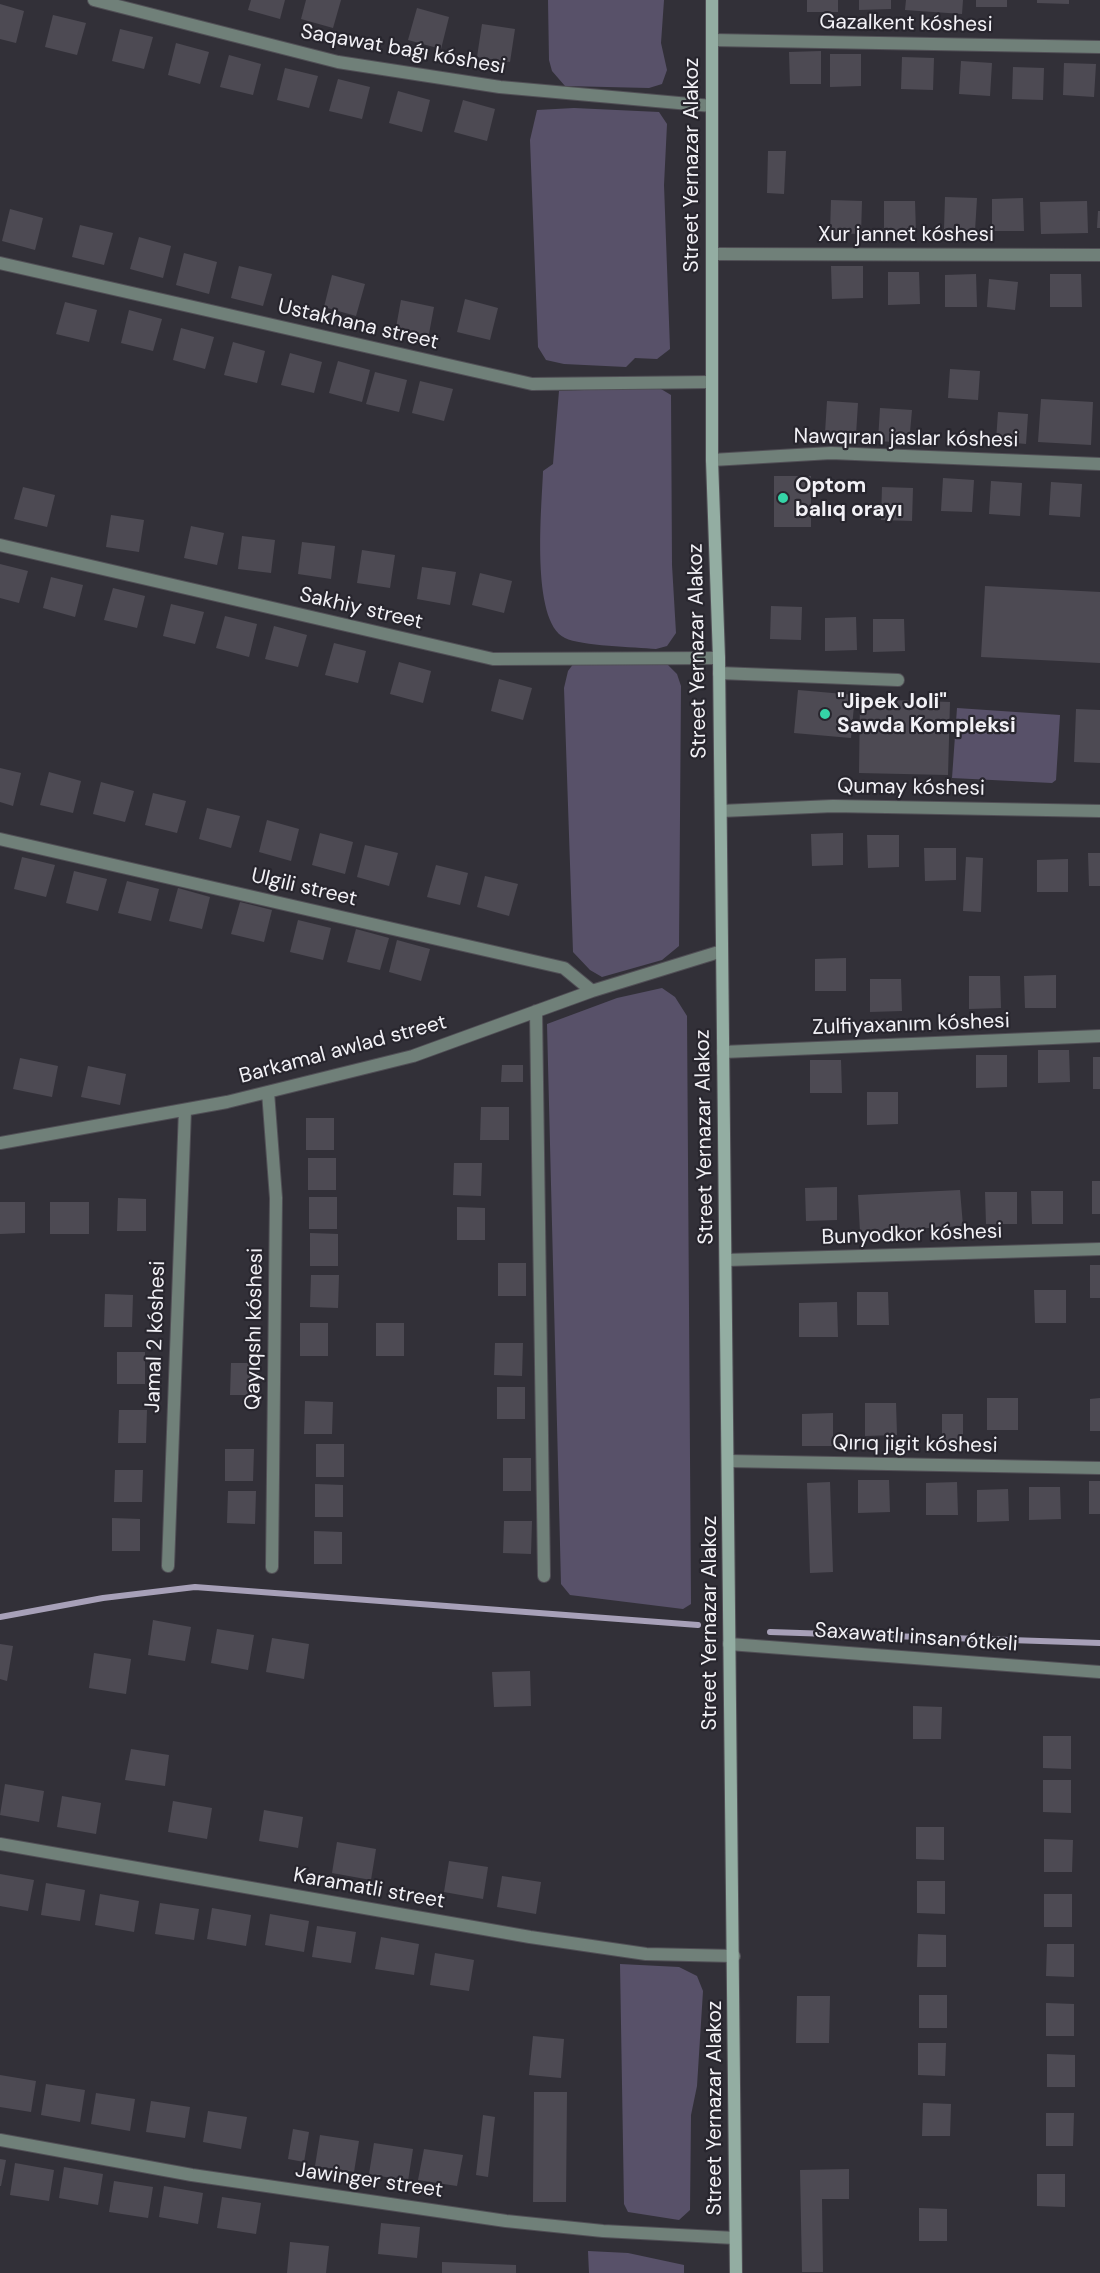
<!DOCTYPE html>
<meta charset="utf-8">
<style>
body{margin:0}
canvas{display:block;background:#323038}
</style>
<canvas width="1100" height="2273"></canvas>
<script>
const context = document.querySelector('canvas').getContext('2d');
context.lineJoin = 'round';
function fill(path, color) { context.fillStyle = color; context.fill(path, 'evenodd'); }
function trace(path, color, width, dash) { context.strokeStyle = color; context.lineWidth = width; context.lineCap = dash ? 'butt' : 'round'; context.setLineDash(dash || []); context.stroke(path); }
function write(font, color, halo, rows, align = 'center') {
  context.font = font + ' "DM Sans",sans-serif'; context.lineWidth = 4.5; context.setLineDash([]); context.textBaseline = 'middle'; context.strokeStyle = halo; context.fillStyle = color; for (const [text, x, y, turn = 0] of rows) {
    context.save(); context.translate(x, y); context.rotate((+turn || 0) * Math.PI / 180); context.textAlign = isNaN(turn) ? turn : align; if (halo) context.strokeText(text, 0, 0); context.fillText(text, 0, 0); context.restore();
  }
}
fill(new Path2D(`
 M548,0H664L661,43L667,70L662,84L649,88L565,86L552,71L549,60Z
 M574,108L659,112L667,124L664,185L670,349L657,359L635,358L626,367L564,364L546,360L538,347L530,140L537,110Z
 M635,388L661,389L671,395L672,565L676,633L667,646L656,649C635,647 581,646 565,638C530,621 542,506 543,471L553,464L559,391Z
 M574,663L668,665L677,674L681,686L679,946L662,960L602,977L590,970L573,952L564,688L568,671Z
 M957,708L1060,715L1056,780L1052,783L952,778Z
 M662,988L675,997L687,1016L691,1604L683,1609L570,1595L561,1584L547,1024L617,998Z
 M620,1964L679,1967L697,1976L703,1991L697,2086L691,2115L690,2210L679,2220L628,2212L624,2204Z
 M588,2251L628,2253L684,2265V2273H589Z`), '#585169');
trace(new Path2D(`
 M0,1617L103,1598L195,1587L698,1625
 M770,1632L1100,1643`), '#a7a0b8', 6);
fill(new Path2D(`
 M251,0H285L280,19L248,10Z
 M306,0H341L333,28L301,19Z
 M807,0H838V12H807Z
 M859,0H891V9L859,10Z
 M906,0H963L962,14L905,10Z
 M976,0H1007V7H976Z
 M1037,0H1069V4L1037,3Z
 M0,4L24,11L16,43L0,39Z
 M417,8L449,17L441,49L408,40Z
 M53,15L86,23L77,55L45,47Z
 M482,24L515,29L510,62L477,57Z
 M120,29L153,37L144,69L112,61Z
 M176,43L209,52L200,84L168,75Z
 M821,51V84H790L789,52Z
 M830,54H861V86L830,87Z
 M229,55L261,64L253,95L220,87Z
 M902,57L934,58L933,90L901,89Z
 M961,61L992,63L990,96L959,94Z
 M1064,63L1096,64L1094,97L1063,95Z
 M1013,67L1044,68L1043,100L1012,99Z
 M285,68L318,76L309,108L277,100Z
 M338,79L370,87L362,119L329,111Z
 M398,91L430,100L422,132L389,123Z
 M463,100L495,109L487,141L454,132Z
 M768,151H786L784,194L767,193Z
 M945,197L977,198L975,231L944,229Z
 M1023,198L1024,231H992V199Z
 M831,200L862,201L861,234L830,233Z
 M884,201H915L916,233H884Z
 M1087,201L1088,233L1041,234L1040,202Z
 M10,209L43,218L35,250L2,241Z
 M1098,211H1100V228H1097Z
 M80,225L113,233L104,265L72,257Z
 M139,237L171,246L163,278L130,269Z
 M184,253L217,262L209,294L176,285Z
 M239,266L272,274L263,306L231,298Z
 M831,266H863V298L832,299Z
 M888,272H919L920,304L888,305Z
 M976,274L977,307H945V275Z
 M1050,274H1081L1082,307H1050Z
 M332,275L365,284L356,316L324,307Z
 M989,279L1018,282L1015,310L987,307Z
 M465,299L498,308L490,340L457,332Z
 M401,300L434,307L428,339L395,333Z
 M65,302L97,310L89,342L56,334Z
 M129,310L162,319L153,351L121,343Z
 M181,328L214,337L205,369L173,360Z
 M233,342L265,351L257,383L224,375Z
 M290,353L322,362L314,393L281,385Z
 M338,361L370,370L362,402L329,393Z
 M950,369L980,371L978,400L948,398Z
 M375,372L407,380L399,412L366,404Z
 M420,381L453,389L444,421L412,413Z
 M1041,399L1093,402L1091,445L1038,442Z
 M827,401L858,403L856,435L825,433Z
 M880,408L912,410L909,443L878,441Z
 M998,412L1028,414L1026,444L996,441Z
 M774,476H811V527H774Z
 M943,478L974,480L972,512L941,511Z
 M991,481L1022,483L1020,516L989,514Z
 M1051,482L1082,484L1080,517L1049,515Z
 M23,487L55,495L47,527L14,519Z
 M882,487L913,488L912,521L881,520Z
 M111,515L144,520L139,552L106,547Z
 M191,526L224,533L217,565L184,558Z
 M242,536L275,540L271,573L238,569Z
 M302,542L335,546L331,579L298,574Z
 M362,550L395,555L390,588L357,583Z
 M0,564L28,571L19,603L0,598Z
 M422,567L456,572L450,605L417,599Z
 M480,573L512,581L504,613L472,605Z
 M51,577L83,585L75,617L43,608Z
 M985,586L1100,592V663L981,657Z
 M113,588L145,596L137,628L104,620Z
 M171,604L204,612L195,644L163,636Z
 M771,606L802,607L801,640L770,639Z
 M225,616L257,624L249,657L216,648Z
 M856,617L857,650L825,651V618Z
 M873,619H904L905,651L873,652Z
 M274,626L307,635L298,667L265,659Z
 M334,643L366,651L358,683L325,675Z
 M399,662L431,671L423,703L390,694Z
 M499,679L532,688L523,720L491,711Z
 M798,690L855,695L851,738L794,733Z
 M860,699L950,702L948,775L859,773Z
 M1076,709L1100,710V763L1074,762Z
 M0,768L21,773L13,806L0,802Z
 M49,772L81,781L73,813L40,805Z
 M101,782L134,791L125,822L93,814Z
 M153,793L186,801L177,833L145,825Z
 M207,808L240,816L231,848L199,839Z
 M267,820L299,829L291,861L259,852Z
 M320,833L353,842L345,874L312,865Z
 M843,833V865L812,866L811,834Z
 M867,835H899V867L868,868Z
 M365,845L398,853L389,886L357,877Z
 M924,848H956V880L925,881Z
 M1088,853H1100V886H1089Z
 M22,857L55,865L46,897L14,889Z
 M966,857L983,858L981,912L963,911Z
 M1068,859V892H1037V860Z
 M436,865L468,873L460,905L427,897Z
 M74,871L107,879L98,911L66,903Z
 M485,876L518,884L509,916L477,907Z
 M127,881L159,889L151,921L118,913Z
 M178,888L210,897L202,929L169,921Z
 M240,902L272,910L264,942L231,934Z
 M298,920L331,928L323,960L290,952Z
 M356,929L389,938L380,970L347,962Z
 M397,940L430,949L421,981L389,972Z
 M846,958V991H815V959Z
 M1056,975V1008H1025L1024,976Z
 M969,976H1000L1001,1008L969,1009Z
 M870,979H901L902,1011L870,1012Z
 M1038,1050H1069L1070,1082L1038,1083Z
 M976,1055H1007V1087L976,1088Z
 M1093,1057H1100V1089H1093Z
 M20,1058L58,1066L52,1097L13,1089Z
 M810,1060H841L842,1093H810Z
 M502,1065H523V1082H501Z
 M88,1066L126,1074L120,1105L81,1097Z
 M867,1092H898V1124L867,1125Z
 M481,1107H509V1140H480Z
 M306,1118H334V1150H306Z
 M308,1158H336V1190H308Z
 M454,1163H482L481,1196L453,1195Z
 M1092,1181H1100V1214H1092Z
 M837,1187V1220L806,1221L805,1188Z
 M960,1190L963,1226L860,1232L858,1195Z
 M1031,1191H1063V1224H1032Z
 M985,1192H1017V1224H986Z
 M309,1197H337V1229H309Z
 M118,1198L146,1199V1231H117Z
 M0,1202H25V1233L0,1234Z
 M50,1202H89V1234H50Z
 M457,1207L485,1208V1240H457Z
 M310,1233L338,1234V1266H310Z
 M498,1263H526V1296H498Z
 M1090,1265H1100V1298H1090Z
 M311,1275H339L338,1308L310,1307Z
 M1034,1290H1066V1323H1035Z
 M857,1292H888L889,1325H857Z
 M105,1294L133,1295L132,1327H104Z
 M837,1302L838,1337H799V1303Z
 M300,1323H328V1356H300Z
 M376,1323H404V1356H376Z
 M495,1343H523L522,1376L494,1375Z
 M117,1352H145V1384H117Z
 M231,1363H259L258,1395H230Z
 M497,1387H525V1419H497Z
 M987,1398H1018V1430H987Z
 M1100,1398V1431H1090V1399Z
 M305,1401L333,1402L332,1434H304Z
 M865,1403H896L897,1435L865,1436Z
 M119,1410H147L146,1443H118Z
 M833,1413V1446H802V1414Z
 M942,1414H963V1448H942Z
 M316,1444H344V1477H316Z
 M225,1449H254L253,1481H225Z
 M503,1458H531V1491H503Z
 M115,1470H143L142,1502H114Z
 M858,1480H889L890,1512L858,1513Z
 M1089,1481H1100V1514H1089Z
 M830,1482L833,1572L810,1573L807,1483Z
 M957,1482L958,1515H926V1483Z
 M315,1484L343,1485V1517H315Z
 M1029,1487H1060L1061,1519L1029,1520Z
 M1008,1489L1009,1521L977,1522V1490Z
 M228,1491H256L255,1524L227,1523Z
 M112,1518L140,1519V1551H112Z
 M504,1521H532L531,1554L503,1553Z
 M314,1531L342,1532V1564H314Z
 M153,1620L191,1627L185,1661L148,1655Z
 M217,1629L254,1635L248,1670L211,1663Z
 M272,1638L309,1644L304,1679L266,1672Z
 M0,1644L13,1646L7,1681L0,1679Z
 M94,1653L131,1659L126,1694L89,1688Z
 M530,1671L531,1706L494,1707L492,1672Z
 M913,1706L942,1707L941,1739H913Z
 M1043,1736H1071V1769L1043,1768Z
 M131,1749L169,1755L165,1786L125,1780Z
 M1043,1780H1071V1813L1043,1812Z
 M5,1784L44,1791L39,1822L0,1815Z
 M62,1796L101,1803L96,1834L57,1827Z
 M173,1801L212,1808L207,1839L168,1832Z
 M264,1810L303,1817L298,1848L259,1841Z
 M916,1827H944V1860L916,1859Z
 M1044,1839L1073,1840L1072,1872H1044Z
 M337,1842L376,1849L371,1880L332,1873Z
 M449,1861L488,1867L483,1899L444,1892Z
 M0,1874L34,1880L28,1911L0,1906Z
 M502,1876L541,1882L536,1914L497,1907Z
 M917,1881H945V1914L917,1913Z
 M46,1883L85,1890L80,1921L41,1915Z
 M100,1894L139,1901L134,1932L95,1925Z
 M1044,1894H1072V1927H1044Z
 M160,1903L199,1909L194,1940L155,1934Z
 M212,1908L251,1915L246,1946L207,1939Z
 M270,1914L309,1921L304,1952L265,1945Z
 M317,1926L356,1932L351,1963L312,1957Z
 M918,1934L946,1935V1967H917Z
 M381,1937L419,1944L414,1975L375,1969Z
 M1047,1944H1074V1977L1046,1976Z
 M435,1953L474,1960L469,1991L430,1985Z
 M919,1995H947V2028H919Z
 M797,1996H830L829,2043H796Z
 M1046,2003L1074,2004V2036H1046Z
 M533,2036L564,2039L561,2078L529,2075Z
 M918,2043H946L945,2076L918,2075Z
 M1047,2054L1075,2055V2087H1047Z
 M0,2075L36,2081L31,2112L0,2107Z
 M46,2084L85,2090L80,2122L41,2115Z
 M534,2092H567L566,2202H533Z
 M96,2093L135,2099L130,2131L91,2124Z
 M151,2101L190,2107L185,2138L146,2132Z
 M923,2103L951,2104L950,2136H922Z
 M208,2111L247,2117L241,2149L203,2142Z
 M1046,2113H1074L1073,2146H1046Z
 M483,2115L495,2117L488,2177L476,2175Z
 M293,2129L309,2132L304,2162L288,2159Z
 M320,2135L359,2141L354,2172L315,2166Z
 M374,2143L413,2149L408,2181L369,2174Z
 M424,2149L463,2155L457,2186L418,2180Z
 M0,2159L6,2160L1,2186H0Z
 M15,2163L54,2170L49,2201L10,2195Z
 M64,2167L103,2174L98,2205L59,2198Z
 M849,2169V2199H822L823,2272H802L800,2170Z
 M1037,2174H1065V2207L1037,2206Z
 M114,2181L153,2187L148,2218L109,2212Z
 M164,2186L203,2193L198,2224L159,2217Z
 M222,2197L261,2203L256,2234L217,2228Z
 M919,2208L947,2209V2241H919Z
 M381,2223L420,2227L417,2258L378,2254Z
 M290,2242L329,2246L326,2273H287Z
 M442,2262L516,2265V2273H442Z`), '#4d4a53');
const minor = new Path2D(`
 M94,0L338,62L500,87L712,106
 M712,40L1100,47
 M712,254L1100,255
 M0,263L532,384L712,382
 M712,460L831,453L1100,464
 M0,545L493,659L719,658
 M719,673L898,680
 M721,811L833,806L1100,811
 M0,839L564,968L592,991
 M536,1011L544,1576
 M723,1052L1100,1036
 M268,1092L276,1198L272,1567
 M0,1143L227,1102L413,1056L592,991L722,951
 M726,1260L1100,1249
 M728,1461L1100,1468
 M168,1566L185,1110
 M729,1644L1100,1672
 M0,1844L530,1937L646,1954L734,1956
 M0,2140L192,2175L506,2221L603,2231L735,2238`);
const secondary = new Path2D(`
 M712,0V460L719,658L736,2273`);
trace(minor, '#514f56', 14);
trace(secondary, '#514f56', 14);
trace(minor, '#708079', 12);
trace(secondary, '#93ada2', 12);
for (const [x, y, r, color] of [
 [783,498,6,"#35d4a7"],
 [825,714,6,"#35d4a7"]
]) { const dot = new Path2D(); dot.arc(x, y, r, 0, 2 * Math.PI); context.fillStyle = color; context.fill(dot); trace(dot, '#28262e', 2); }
write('21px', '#f2f1f6', '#28262e', [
 ["Gazalkent kóshesi",906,24,1],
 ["Saqawat baǵı kóshesi",403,50,10],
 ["Street Yernazar Alakoz",692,165,-90],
 ["Xur jannet kóshesi",906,235],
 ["Ustakhana street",358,325,13],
 ["Nawqıran jaslar kóshesi",906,439,1],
 ["Sakhiy street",361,609,13],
 ["Street Yernazar Alakoz",698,651,-91],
 ["Qumay kóshesi",911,788,1],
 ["Ulgili street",304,888,13],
 ["Zulfiyaxanım kóshesi",911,1025,-2],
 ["Barkamal awlad street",343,1050,-15],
 ["Street Yernazar Alakoz",705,1137,-91],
 ["Bunyodkor kóshesi",912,1235,-2],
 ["Qayıqshı kóshesi",255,1329,-89],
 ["Jamal 2 kóshesi",156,1337,-88],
 ["Qırıq jigit kóshesi",915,1445,1],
 ["Street Yernazar Alakoz",710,1623,-90],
 ["Saxawatlı insan ótkeli",916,1638,4],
 ["Karamatli street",369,1889,10],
 ["Street Yernazar Alakoz",715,2108,-90],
 ["Jawinger street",369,2181,8]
]);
write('bold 21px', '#f2f1f6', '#28262e', [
 ["Optom",795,486],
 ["balıq orayı",795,510],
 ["\"Jipek Joli\"",837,702],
 ["Sawda Kompleksi",837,726]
], 'left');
</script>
